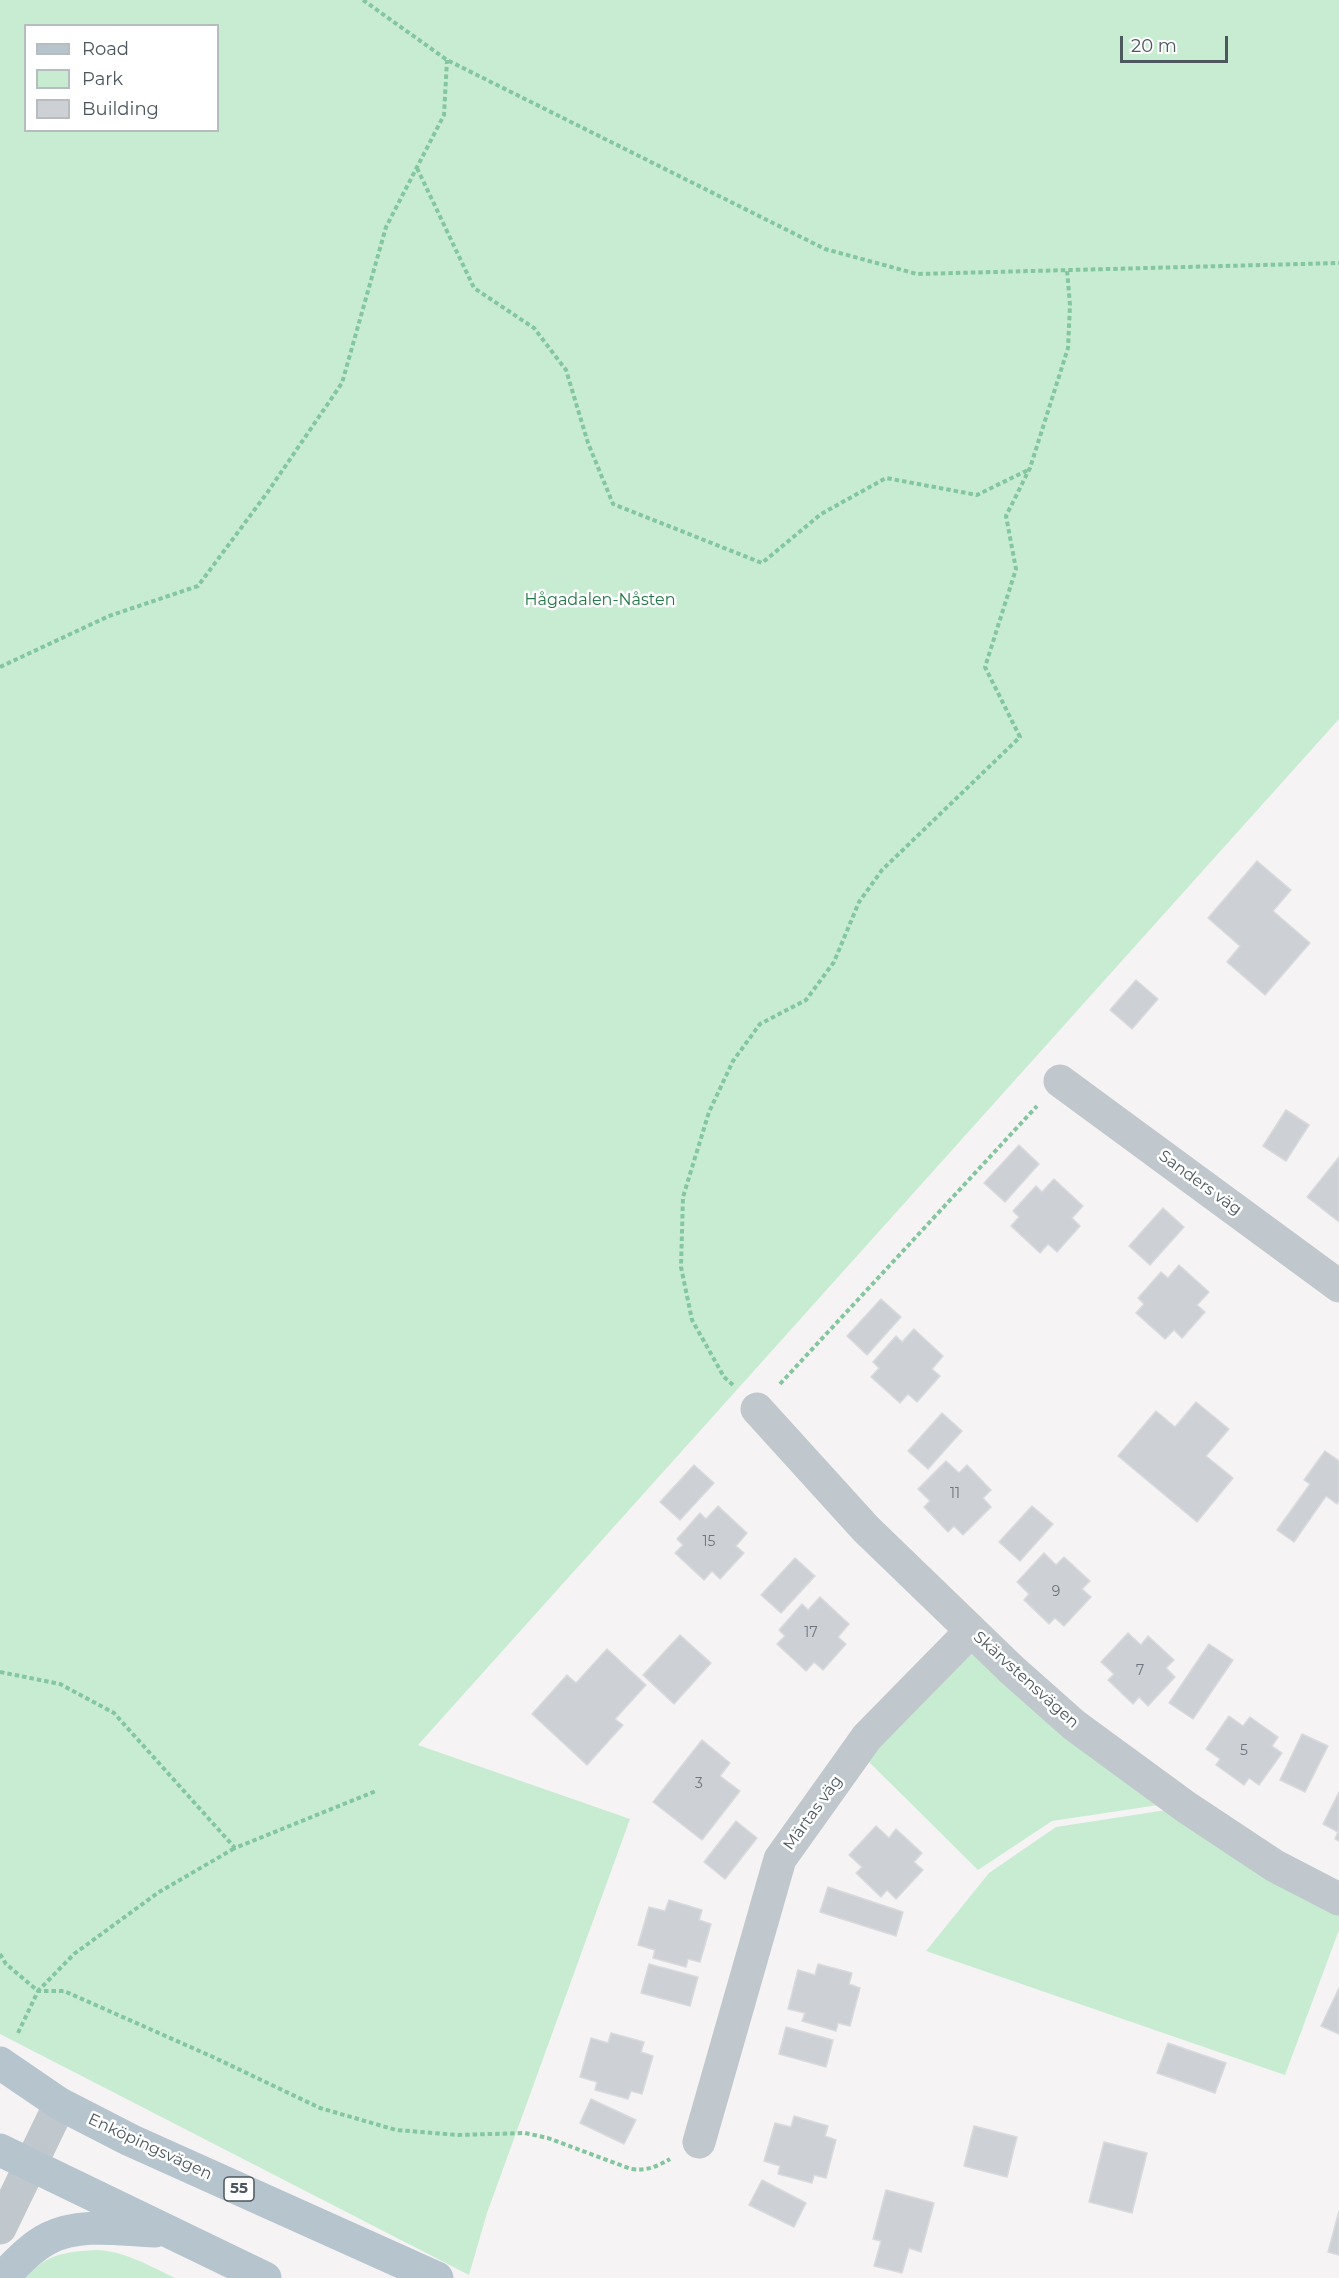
<!DOCTYPE html>
<meta charset="utf-8">
<style>
body{margin:0}
#map{position:relative;width:1339px;height:2278px;overflow:hidden;background:#f5f3f3;font-family:Montserrat,sans-serif}
canvas{display:block}
.legend{position:absolute;left:24px;top:24px;width:195px;height:108px;box-sizing:border-box;background:#fff;border:2px solid #b7bcbf;margin:0;padding:8px 10px;list-style:none;font-size:18px;color:#4c575e}
.legend li{display:flex;align-items:center;gap:12px;height:30px}
.legend b{width:30px;border:2px solid #b7bcbf}
.scale{position:absolute;left:1120px;top:36px;width:108px;height:27px;box-sizing:border-box;border:3px solid #4c575e;border-top:0;padding-left:8px;font-size:18px;line-height:21px;white-space:nowrap;color:#4c575e;-webkit-text-stroke:4px #fff;paint-order:stroke}
</style>
<div id="map">
<canvas width="1339" height="2278"></canvas>
<ul class="legend">
<li><b style="height:8px;background:#b6c4ce"></b>Road</li>
<li><b style="height:16px;background:#c8ecd2"></b>Park</li>
<li><b style="height:16px;background:#cdd0d4"></b>Building</li>
</ul>
<div class="scale">20 m</div>
</div>
<script>
const context = document.querySelector('canvas').getContext('2d');
context.lineJoin = 'round';
function fill(path, color) { context.fillStyle = color; context.fill(path, 'evenodd'); }
function trace(path, color, width, dash) { context.strokeStyle = color; context.lineWidth = width; context.lineCap = dash ? 'butt' : 'round'; context.setLineDash(dash || []); context.stroke(path); }
function write(font, color, halo, rows, align = 'center') {
  context.font = font + ' Montserrat,sans-serif'; context.lineWidth = 5; context.setLineDash([]); context.textBaseline = 'middle'; context.strokeStyle = halo; context.fillStyle = color; for (const [text, x, y, turn = 0] of rows) {
    context.save(); context.translate(x, y); context.rotate((+turn || 0) * Math.PI / 180); context.textAlign = isNaN(turn) ? turn : align; if (halo) context.strokeText(text, 0, 0); context.fillText(text, 0, 0); context.restore();
  }
}
fill(new Path2D(`
 M0,0H1339V719L418,1745L630,1819L487,2213L469,2275L0,2034ZM26,26H218V130H26Z
 M971,1643L1165,1804L1052,1821L978,1870L866,1759Z
 M1186,1807L1339,1899V1930L1285,2075L926,1951L989,1873L1056,1827Z
 M96,2250C125,2251 150,2266 175,2278H24C48,2254 63,2252 96,2250Z`), '#c8ecd2');
const building = new Path2D(`
 M1257,861L1291,890L1273,911L1310,943L1265,995L1227,962L1240,946L1208,918Z
 M1136,980L1158,999L1132,1029L1110,1010Z
 M1286,1110L1309,1125L1286,1161L1263,1146Z
 M1019,1145L1039,1164L1005,1202L984,1183Z
 M1339,1157V1222L1307,1197Z
 M1054,1179L1083,1206L1072,1218L1080,1226L1057,1252L1048,1244L1040,1253L1011,1226L1019,1217L1013,1211L1036,1186L1042,1192Z
 M1163,1208L1184,1227L1150,1265L1129,1246Z
 M1179,1265L1209,1292L1197,1305L1205,1312L1182,1338L1174,1330L1165,1339L1136,1313L1144,1304L1138,1298L1161,1272L1168,1278Z
 M881,1299L901,1317L867,1355L847,1336Z
 M914,1329L943,1356L932,1369L940,1376L917,1402L908,1394L900,1403L871,1377L879,1368L873,1362L896,1336L902,1342Z
 M1196,1402L1229,1429L1206,1456L1233,1478L1197,1522L1118,1456L1156,1411L1175,1427Z
 M942,1413L962,1431L928,1469L908,1451Z
 M1325,1451L1339,1461V1501L1337,1504L1326,1496L1294,1542L1277,1530L1310,1484L1304,1480Z
 M946,1461L959,1473L967,1465L991,1490L983,1498L991,1507L963,1535L954,1526L948,1532L924,1507L930,1501L918,1489Z
 M694,1465L714,1483L680,1520L660,1502Z
 M718,1506L747,1533L736,1546L744,1553L720,1579L712,1571L704,1580L675,1553L683,1545L677,1539L700,1513L706,1519Z
 M1032,1506L1053,1524L1020,1561L999,1542Z
 M1044,1553L1056,1565L1064,1557L1090,1581L1082,1589L1091,1597L1064,1626L1055,1618L1049,1624L1024,1600L1029,1594L1017,1582Z
 M795,1558L815,1576L781,1613L761,1595Z
 M820,1597L849,1624L838,1637L846,1644L823,1670L814,1662L806,1671L777,1644L785,1636L779,1630L802,1604L808,1610Z
 M1128,1633L1141,1645L1148,1636L1174,1660L1166,1668L1175,1677L1148,1706L1139,1697L1133,1704L1108,1680L1114,1674L1101,1662Z
 M680,1635L711,1663L674,1704L643,1675Z
 M1209,1644L1233,1660L1193,1719L1169,1703Z
 M607,1649L646,1685L615,1719L623,1725L587,1765L532,1714L567,1675L576,1683Z
 M1229,1716L1243,1726L1250,1717L1278,1737L1272,1746L1282,1753L1259,1785L1249,1778L1244,1785L1216,1765L1220,1759L1206,1749Z
 M1302,1734L1328,1746L1305,1792L1280,1780Z
 M702,1740L730,1763L720,1776L740,1791L702,1840L653,1802Z
 M1339,1792V1841L1335,1839L1338,1832L1323,1824Z
 M736,1821L757,1838L725,1879L704,1862Z
 M876,1826L889,1838L896,1829L922,1853L914,1862L923,1870L896,1899L887,1890L881,1897L856,1873L862,1867L849,1855Z
 M828,1887L903,1912L896,1936L820,1912Z
 M669,1900L702,1910L699,1920L711,1924L700,1962L688,1959L686,1967L653,1958L655,1950L638,1945L649,1907L665,1911Z
 M649,1964L698,1977L690,2006L641,1993Z
 M818,1964L852,1973L849,1984L860,1988L850,2026L838,2023L836,2031L802,2021L805,2013L788,2009L798,1970L815,1975Z
 M1339,1988V2034L1321,2026Z
 M786,2027L833,2040L826,2067L779,2054Z
 M611,2033L644,2042L641,2052L653,2056L642,2094L631,2091L628,2099L595,2090L597,2082L580,2077L591,2038L608,2043Z
 M1168,2043L1226,2063L1215,2093L1157,2073Z
 M591,2099L636,2120L624,2144L580,2123Z
 M794,2116L828,2126L825,2136L836,2140L826,2178L814,2175L812,2183L778,2174L780,2166L764,2161L775,2123L791,2127Z
 M974,2126L1017,2137L1007,2177L964,2166Z
 M1104,2142L1147,2153L1132,2213L1089,2202Z
 M762,2180L806,2203L794,2227L749,2205Z
 M886,2190L934,2203L921,2252L909,2248L902,2273L874,2266L881,2241L873,2239Z
 M1339,2211V2255L1328,2252Z`);
fill(building, '#cdd0d4');
trace(building, '#d8dadd', 1.5);
trace(new Path2D(`
 M363,0L447,60L825,249L917,274L1339,263
 M417,168L474,288L534,328L566,370L588,443L613,504L762,563L821,514L886,478L977,495L1030,469
 M0,667L109,616L198,586L267,493L342,383L386,227L444,115L447,60
 M780,1384L1037,1106
 M733,1385L724,1377L692,1320L681,1267L683,1197L709,1112L733,1061L760,1024L806,1000L834,962L859,902L882,870L1020,737L985,667L1016,569L1006,516L1030,468L1068,348L1070,305L1067,270
 M0,1672L60,1684L114,1713L235,1848L376,1791
 M0,1954L6,1964L38,1991L74,1954L159,1892L235,1848
 M18,2033L38,1991H64L213,2057L320,2108L396,2130L458,2135L525,2133L548,2138L631,2169C647,2171 656,2167 670,2159`), '#83c69f', 4, [4.5, 3]);
trace(new Path2D(`
 M1060,1081L1339,1286
 M757,1409L866,1529L1012,1670L1074,1725L1186,1807L1275,1866L1339,1899
 M699,2142L780,1859L867,1737L971,1631
 M0,2228L60,2104`), '#c0c8cd', 33);
trace(new Path2D(`
 M0,2063L60,2104L130,2140L437,2278
 M0,2150L265,2278
 M2,2278C16,2264 31,2247 49,2238C82,2222 120,2230 155,2231`), '#b6c4ce', 33);
write('14px', '#6c757c', null, [
 ["11",955,1494],
 ["15",709,1542],
 ["9",1056,1592],
 ["17",811,1633],
 ["7",1140,1671],
 ["5",1244,1751],
 ["3",699,1784]
]);
for (const [x, y, w] of [
 [239,2189,30]
]) { const box = new Path2D(); box.roundRect(x - w / 2, y - 12, w, 24, 4.5); context.fillStyle = '#fff'; context.fill(box); trace(box, '#4c575e', 1.5); }
write('bold 15px', '#4c575e', null, [
 ["55",239,2189]
]);
write('16px', '#237946', '#fff', [
 ["Hågadalen-Nåsten",600,600]
]);
write('16px', '#4c575e', '#fff', [
 ["Sanders väg",1200,1183,36],
 ["Skärvstensvägen",1026,1680,42],
 ["Märtas väg",813,1813,-54],
 ["Enköpingsvägen",150,2147,25]
]);
</script>
